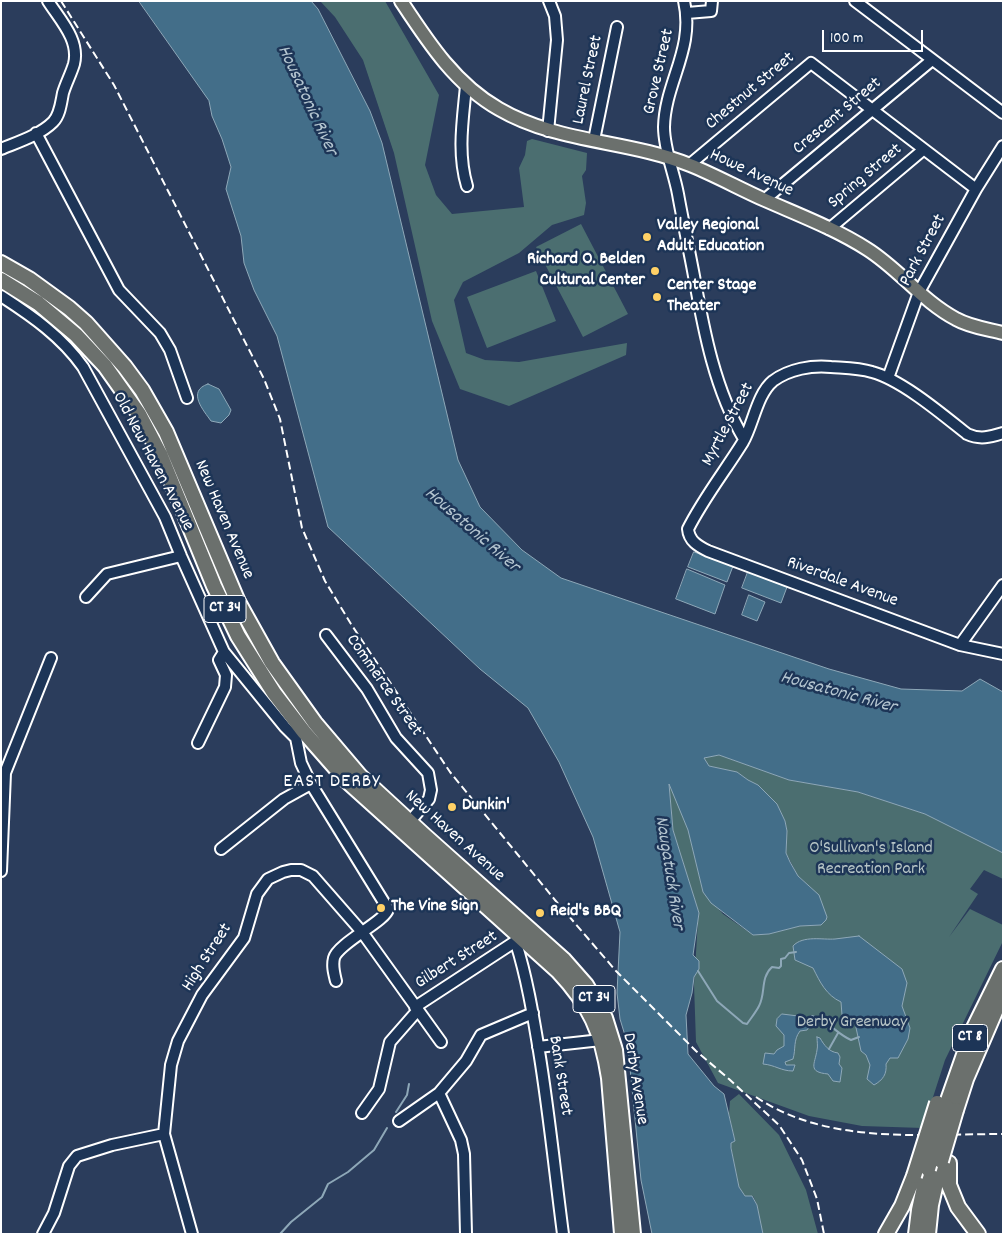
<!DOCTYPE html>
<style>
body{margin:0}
#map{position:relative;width:1004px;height:1235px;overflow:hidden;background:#2b3d5c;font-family:Dekko,sans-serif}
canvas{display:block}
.frame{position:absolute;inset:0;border:2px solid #fff;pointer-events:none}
.scale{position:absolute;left:822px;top:30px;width:101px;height:22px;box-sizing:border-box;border:2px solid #fff;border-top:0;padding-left:6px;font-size:15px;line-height:18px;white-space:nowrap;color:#fff;-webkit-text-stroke:4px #1d3557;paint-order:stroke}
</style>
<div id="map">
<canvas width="1004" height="1235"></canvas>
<div class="frame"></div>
<div class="scale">100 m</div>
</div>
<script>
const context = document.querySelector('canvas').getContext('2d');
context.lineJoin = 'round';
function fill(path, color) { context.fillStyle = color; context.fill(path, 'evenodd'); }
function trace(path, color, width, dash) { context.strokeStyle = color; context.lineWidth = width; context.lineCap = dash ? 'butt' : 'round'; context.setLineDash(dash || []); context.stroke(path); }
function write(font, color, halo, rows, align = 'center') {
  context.font = font + ' Dekko,sans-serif'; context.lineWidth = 5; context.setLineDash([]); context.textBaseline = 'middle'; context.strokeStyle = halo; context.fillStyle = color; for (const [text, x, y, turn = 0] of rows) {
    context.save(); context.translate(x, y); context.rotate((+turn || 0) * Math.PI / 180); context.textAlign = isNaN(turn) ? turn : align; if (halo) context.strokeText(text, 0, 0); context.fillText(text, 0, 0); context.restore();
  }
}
fill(new Path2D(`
 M320,1H385L439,95L425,165L436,195L452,214L524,207L519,168L525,155L527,141L532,139L587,153L586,170L582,176L586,203L584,215L552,225L519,253L463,282L454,300L466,353L485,360L519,362L627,343L626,355L509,406L460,389L432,321L394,153L363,60L335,17Z
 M581,224L628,314L583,337L536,247Z
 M536,271L556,321L487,348L467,297Z
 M719,755L789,780L858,792L925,814L1003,853V879L984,870L970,889L978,894L949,937L970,909L1003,925V941L945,1060L923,1128L862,1126L809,1116L718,1083L696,1042L694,985L698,920L699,913L673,830L669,781L688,829L703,892L723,914L753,935L769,934L800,926L821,925L809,886L798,876L786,853L787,831L785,821L777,804L758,785L748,780L737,772L709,766L703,757Z
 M739,1094L779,1135L806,1190L818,1234H763L757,1205L753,1196H745L739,1187L731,1147V1143L735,1141L729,1114L730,1101Z`), '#4b6e70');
const water = new Path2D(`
 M139,1H311L318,9L370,111L382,143L458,460L480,507L522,550L561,578L829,669L901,689L962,691L980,679L1003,692V853L925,814L858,792L789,780L719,755L704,758L709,766L737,772L748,780L758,785L777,804L785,821L787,831L786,853L790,862L798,876L819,895L827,917L826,920L821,925L800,926L769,934L753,935L711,903L703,892L688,830L669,784L673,830L699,913L693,955L699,961V969L694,977L692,993L686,1015L688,1054L714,1086L724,1094L735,1141L731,1143V1148L739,1187L745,1196H752L757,1205L763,1234H652L641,1180L629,1058L627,1042L620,1019L617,993L620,932L593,837L559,762L528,708L480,669L328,527L277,336L254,290L244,263L241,236L226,189L231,167L222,139L212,116L209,101Z
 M208,384L219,389L231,410L229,415L221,423L211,421C204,411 186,391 208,384Z
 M694,552L733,566L727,582L688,567Z
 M687,569L725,585L715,614L676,599Z
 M748,572L787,587L781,603L742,588Z
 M749,595L765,602L757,621L742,615Z
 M859,936L902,969L907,983L902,1006L910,1028L908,1039L898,1058H890L886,1064C887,1074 883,1080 874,1085L867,1079L870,1065L866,1055L861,1051L855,1023L845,1020L842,1015L841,1002C826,995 820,982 813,968L795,960L793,946C803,935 823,940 835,939C843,938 851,937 859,936Z
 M782,1014L798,1016L809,1024V1027L807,1030L800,1031C793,1040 796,1049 793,1059L785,1062L786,1065H795L793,1071C781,1071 775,1065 763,1064L765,1053L774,1054L777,1050L784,1046V1035L776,1026L777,1019Z
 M817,1037L820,1038C824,1045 829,1052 838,1053L840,1057L839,1064L842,1068L840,1082L833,1081L828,1074C807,1072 815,1064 817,1050C818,1046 817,1042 817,1037Z`);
fill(water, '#436e89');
trace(water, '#8ea8b8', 1);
trace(new Path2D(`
 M698,971L717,1001L743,1023L747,1024C751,1018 756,1012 759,1006C766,993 760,978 772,967L779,968L781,966V959L785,958L789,953L796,952
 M809,1027L812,1016C826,1019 837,1034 851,1040L859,1037
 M829,1049L838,1033
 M396,1112L407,1095L409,1084
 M280,1234L291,1222L322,1197L328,1184L348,1172L374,1150L387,1128`), '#8ea8b8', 2);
const minor = new Path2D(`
 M684,1C695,49 665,82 664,127C664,150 674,172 678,194C683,222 689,249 694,276C704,332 715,390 744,439
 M855,1L1003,113
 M687,13L711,11L712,1
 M466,86C463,119 457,153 467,186
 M548,131L557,40L555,16L549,1
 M36,133L119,290L160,333L170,350L187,398
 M594,140L617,27
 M1,149C18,142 40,135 53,122C60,115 61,103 63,93C66,83 71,74 74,64C80,40 60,20 48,1
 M689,165L811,63L976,189
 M764,200L932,60
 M829,229L923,150
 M1,296C32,316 62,337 83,367L165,517L181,556L224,652L285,727L296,738
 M888,378L919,292L976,189L1003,146
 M1003,433C990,437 980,440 967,434C943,415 902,380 872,372C859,368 845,368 831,367C812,365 789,369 773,381C757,394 753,425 743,442C725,471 703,499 688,529C689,541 698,546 708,551L960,645L1003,654
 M86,597L107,574L181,556
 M326,635L367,689L396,738L428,773L431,790L429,799L406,826
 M960,645L1003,585
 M296,738L301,763L311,784L388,909C386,921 338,943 334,958C332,966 334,973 336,981
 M198,743L225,687L226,675L219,660L224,652
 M221,849L284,799L311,784
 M1,871L5,773L51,658
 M516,943C527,978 533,1015 539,1051C549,1112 555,1173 563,1234
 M415,1007L519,939
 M538,1047L601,1040
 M439,1093L461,1140L464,1154L466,1234
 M362,1113L379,1089L390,1042L418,1010
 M399,1121L439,1093L466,1061L481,1035L533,1013
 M43,1234L54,1213L69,1166L77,1156L112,1145L164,1134
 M192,1234L164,1134L171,1065L178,1041L202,995L244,938L257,894L268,879L283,872L291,870H301L313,876L362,932L441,1042`);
const major = new Path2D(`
 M401,1C428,42 455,84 499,109C557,143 628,140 690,165C715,175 740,189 765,200C799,215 836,229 867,249C899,269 922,301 956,319C970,327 987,329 1003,333`);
const highway = new Path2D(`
 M1,263L29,279L69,308L86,323L125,367L142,390L166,432L238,602L272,663L315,723L360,776L424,835L564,960L586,985L605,1018L615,1050L633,1234
 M1,280L38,303L76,335L105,366L139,414L160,454L214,586L238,636L274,693L304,732L347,781L558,971C590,1005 602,1032 609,1078L622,1234
 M946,1106L972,1032L1003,969
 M956,1110L966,1079L1003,993
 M949,1163V1185L958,1207L978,1234
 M886,1234L902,1206L914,1176
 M916,1234L919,1210L928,1169
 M928,1234L931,1205L941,1161`);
trace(minor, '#fff', 14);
trace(major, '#fff', 16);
trace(highway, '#fff', 18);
trace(minor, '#1d3557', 10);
trace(major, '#6b706d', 12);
trace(highway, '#6b706d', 14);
trace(new Path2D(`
 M61,1L114,85L264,379L280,419L302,528L325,581L351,624L450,772L555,900L616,971L696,1051L729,1079L779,1125L802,1160L817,1199L824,1234
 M756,1097C827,1145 921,1134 1003,1134`), '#fff', 2, [8, 4]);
const highwayBridge = new Path2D(`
 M941,1161L956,1110
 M928,1169L946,1106
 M914,1176L937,1103`);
trace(highwayBridge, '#fff', 18, []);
trace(highwayBridge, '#6b706d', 14);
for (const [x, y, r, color] of [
 [647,237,5,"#ffd166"],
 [655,271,5,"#ffd166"],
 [657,297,5,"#ffd166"],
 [452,807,5,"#ffd166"],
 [381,908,5,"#ffd166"],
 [540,913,5,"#ffd166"]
]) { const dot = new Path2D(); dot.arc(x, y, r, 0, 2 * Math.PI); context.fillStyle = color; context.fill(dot); trace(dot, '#1d3557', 2); }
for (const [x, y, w] of [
 [225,609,42],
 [594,999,42],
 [970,1038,35]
]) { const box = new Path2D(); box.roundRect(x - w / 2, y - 13.5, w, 27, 4); context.fillStyle = '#1d3557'; context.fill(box); trace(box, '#fff', 1); }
write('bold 16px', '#fff', null, [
 ["CT 34",225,609],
 ["CT 34",594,999],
 ["CT 8",970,1038]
]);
write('18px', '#fff', '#1d3557', [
 ["Grove Street",660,72,-77],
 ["Laurel Street",589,80,-78],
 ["Chestnut Street",751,92,-40],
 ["Crescent Street",838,117,-40],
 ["Howe Avenue",751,174,25],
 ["Spring Street",866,177,-40],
 ["Park Street",924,251,-62],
 ["Myrtle Street",729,425,-62],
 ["Old New Haven Avenue",152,462,62],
 ["New Haven Avenue",223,520,67],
 ["Riverdale Avenue",842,583,20],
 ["Commerce Street",383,686,55],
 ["New Haven Avenue",454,837,42],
 ["High Street",208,958,-57],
 ["Gilbert Street",457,961,-32],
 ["Bank Street",559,1076,81],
 ["Derby Avenue",634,1079,81]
]);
write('bold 18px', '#fff', '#1d3557', [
 ["Valley Regional",657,227],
 ["Adult Education",657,248],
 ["Richard O. Belden",645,261,"right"],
 ["Cultural Center",645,282,"right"],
 ["Center Stage",667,287],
 ["Theater",667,308],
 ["Dunkin'",462,807],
 ["The Vine Sign",391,908],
 ["Reid's BBQ",550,913]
], 'left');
write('18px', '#b7c5c6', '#1d3557', [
 ["O'Sullivan's Island",871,850],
 ["Recreation Park",871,871],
 ["Derby Greenway",852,1024]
]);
write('italic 19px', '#b4c5d0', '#1d3557', [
 ["Housatonic River",306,101,65],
 ["Housatonic River",471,531,41],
 ["Housatonic River",838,694,15],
 ["Naugatuck River",668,873,81]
]);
context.letterSpacing = '1px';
write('20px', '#fff', '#1d3557', [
 ["EAST DERBY",332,783]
]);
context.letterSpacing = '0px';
</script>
